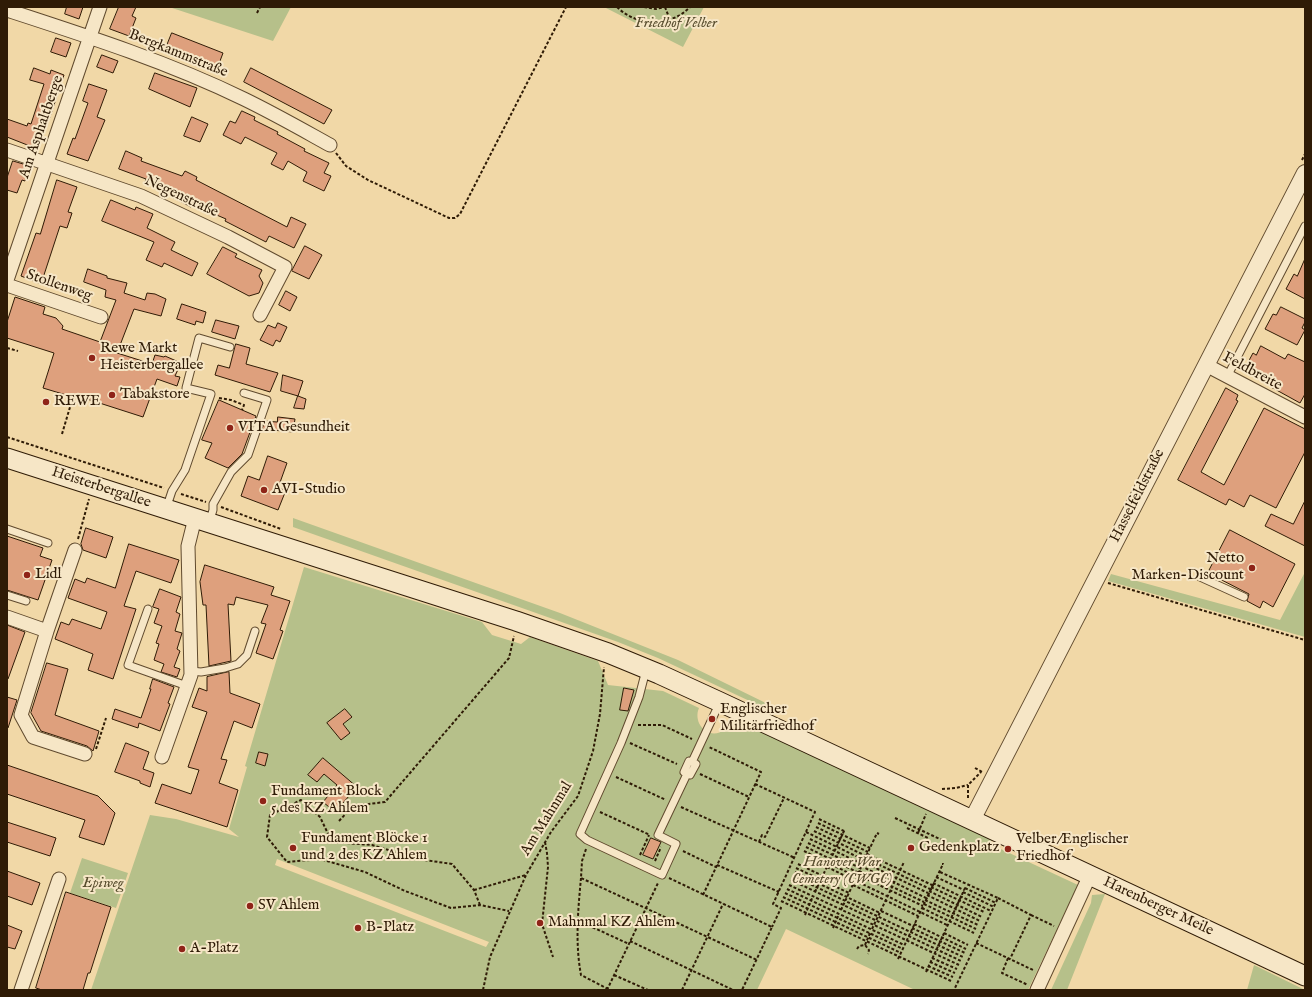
<!DOCTYPE html>
<meta charset="utf-8">
<style>
body{margin:0}
#map{position:relative;width:1312px;height:997px;overflow:hidden;background:#f1d8a7;font-family:"IM FELL English",serif}
canvas{display:block}
.frame{position:absolute;inset:0;border:8px solid #2f1b06;pointer-events:none}
</style>
<div id="map">
<canvas width="1312" height="997"></canvas>
<div class="frame"></div>
</div>
<script>
const context = document.querySelector('canvas').getContext('2d');
context.lineJoin = 'round';
function fill(path, color) { context.fillStyle = color; context.fill(path, 'evenodd'); }
function trace(path, color, width, dash) { context.strokeStyle = color; context.lineWidth = width; context.lineCap = dash ? 'butt' : 'round'; context.setLineDash(dash || []); context.stroke(path); }
function write(font, color, halo, rows, align = 'center') {
  context.font = font + ' "IM FELL English",serif'; context.lineWidth = 4; context.setLineDash([]); context.textBaseline = 'middle'; context.strokeStyle = halo; context.fillStyle = color; for (const [text, x, y, turn = 0] of rows) {
    context.save(); context.translate(x, y); context.rotate((+turn || 0) * Math.PI / 180); context.textAlign = isNaN(turn) ? turn : align; if (halo) context.strokeText(text, 0, 0); context.fillText(text, 0, 0); context.restore();
  }
}
fill(new Path2D(`
 M169,7H291L273,41Z
 M604,7H704L683,47Z
 M293,518L560,613L678,660L776,708L773,712L658,658L618,642L293,527Z
 M304,567L482,622L492,635L521,644L530,637L598,661L608,685L663,691L699,708C692,724 710,742 725,729C729,726 731,720 734,715L993,837L990,844L1078,885L1028,990H915L786,929L757,990H91L150,815L176,819L239,837L229,829L247,767L245,766ZM277,859L489,942L486,947L275,865Z
 M1305,572V637L1108,581L1111,574L1280,620Z
 M82,858L128,873L116,908L70,893Z
 M1105,894L1067,990H1051L1091,903L1092,895Z
 M1254,965L1305,990H1247Z`), '#b6c08a');
const building = new Path2D(`
 M67,7H83L79,19L65,14Z
 M119,7H136L132,16L136,18L129,36L110,29Z
 M172,33L223,53L217,69L166,48Z
 M56,38L71,43L66,57L51,52Z
 M102,55L118,61L113,73L97,67Z
 M34,68L50,74L51,70L64,75L49,120L45,119L35,148L7,137V119L27,126L28,123L31,124L44,84L30,80Z
 M251,68L332,110L324,124L244,82Z
 M155,73L197,88L190,107L149,89Z
 M89,84L107,90L97,117L105,120L88,161L67,154L73,138L75,139L88,103L83,101Z
 M242,111L255,117L254,120L278,132L277,134L305,149L304,151L329,163L324,173L331,176L324,191L303,181L307,172L288,161L283,170L271,164L277,153L245,137L241,144L223,135L230,121L235,123Z
 M192,117L208,124L200,142L184,136Z
 M126,151L142,158L141,161L182,176L185,171L197,177L196,180L287,227L291,217L306,224L294,248L269,236L266,242L225,221L226,219L205,210L193,202L191,207L172,197L174,193L145,182L146,179L119,169Z
 M13,161L30,166L25,181L22,180L17,193L7,190V178Z
 M57,180L77,187L68,212L72,213L67,228L60,226L41,284L21,276L36,233L40,234Z
 M111,200L135,210L136,207L153,214L147,228L175,242L171,250L198,263L192,276L164,263L162,267L146,260L154,242L102,221Z
 M305,246L322,255L309,279L292,271Z
 M223,247L237,254L235,257L262,270L259,276L263,283L259,293L249,296L207,274Z
 M1305,259V299L1286,289L1294,274L1297,276Z
 M88,269L107,276V278L127,283L124,293L145,300L147,293L155,294L166,299L161,316L134,309L117,353L152,364L155,355L164,357L165,356L181,363L175,376L180,377L177,386L157,379L143,417L87,399L86,401L43,388L54,353L7,338V322L15,297L45,307L43,314L56,318L63,326L62,329L100,342L116,300L105,297L106,290L84,282Z
 M286,291L297,297L290,311L279,305Z
 M182,304L206,312L203,323L196,321L195,325L177,319Z
 M1281,307L1305,319V322L1302,328L1305,330L1297,345L1265,329L1273,314L1276,315Z
 M216,320L239,326L235,339L212,332Z
 M278,323L287,327L280,342L276,340L273,346L260,340L268,325L275,328Z
 M236,344L250,348L246,364L278,373L270,392L215,375L218,365L229,368Z
 M1261,346L1285,359L1288,354L1305,362V394L1300,403L1271,387L1273,383L1245,368L1253,353L1256,355Z
 M283,375L303,381L298,396L281,391Z
 M1226,388L1238,395L1236,400L1238,401L1201,472L1224,485L1264,408L1305,429V452L1276,508L1250,495L1244,507L1229,499L1226,505L1178,480Z
 M298,396L306,399L304,409L294,408Z
 M219,400L256,416L242,454L228,468L205,458L212,443L202,440Z
 M278,417L295,419L293,432L262,429L265,421L277,422Z
 M268,456L287,463L278,488L286,490L278,510L241,496L248,476L259,480Z
 M1305,501V546L1265,526L1271,514L1293,524Z
 M86,528L113,537L106,558L83,550L81,544Z
 M1230,530L1295,564L1273,607L1263,601L1260,608L1247,601L1249,594L1208,573Z
 M7,536L43,548L40,556L52,560L38,600L7,590Z
 M129,544L179,560L171,583L136,571L124,606L136,609L113,679L88,670L93,654L55,639L61,622L69,625L72,619L101,629L107,612L68,598L75,579L85,583L87,578L115,588Z
 M205,565L274,587L271,595L290,601L280,630L283,631L273,659L256,653L266,624L261,623L268,605L236,597L234,605L228,604L231,661L209,666L206,605H203L200,582Z
 M160,589L181,597L176,612L180,614L175,631L182,633L177,649L180,651L174,667L180,669L177,677L161,672L164,664L154,660L159,644L156,643L162,626L154,623L159,609L153,607Z
 M7,625L25,632L8,679H7Z
 M47,663L68,669L55,715L99,731L93,751L87,746L41,731L31,713Z
 M229,672L230,693L260,704L252,728L234,721L221,759L227,760L219,783L238,790L227,827L155,803L162,784L191,794L199,770L188,767L207,712L192,707L199,688L207,691V677Z
 M153,679L174,687L168,703L170,704L160,731L139,723L138,728L112,719L115,709L141,718L151,689H150Z
 M624,688L634,690L628,711L620,710Z
 M7,697L17,700L8,728H7Z
 M345,709L352,717L343,724L350,733L341,740L327,723Z
 M126,743L149,752L143,769L154,773L150,787L140,783V781L115,772Z
 M259,752L268,754L265,766L256,763Z
 M323,758L357,787L335,812L323,802L337,785L324,774L317,782L308,775Z
 M7,765L98,796L115,813L104,845L79,837L85,820L7,794Z
 M7,822L56,838L50,856L7,842Z
 M651,838L661,842L653,859L643,855Z
 M7,871L40,883L32,905L7,896Z
 M66,892L111,907L90,973H88L83,990H42L36,988Z
 M7,925L22,931L15,949L7,947Z`);
fill(building, '#dea07d');
trace(building, '#2f1b06', 1);
const service = new Path2D(`
 M1227,377L1305,226
 M166,509L172,491L185,470L211,394L186,388L199,338L230,347
 M209,523L213,510V504L231,472L248,455L267,400L244,393
 M7,529L48,543
 M1200,577L1244,597
 M7,595L26,601
 M148,609L128,665L187,686
 M646,670L639,697L621,743L580,834L587,840L662,875L676,844L658,835L687,774L684,772L689,761L692,762L720,702
 M191,671L201,672L225,668L238,664L247,655L255,631
 M687,774L690,775L696,764L692,762`);
const minor = new Path2D(`
 M7,10C87,36 168,62 244,99C273,113 301,129 330,145
 M7,150L141,196L228,237L285,267L260,315
 M7,280L100,7
 M7,285L101,317
 M1206,365L1305,417
 M75,550L47,631L21,715L33,737L85,754
 M7,617L47,631
 M162,757L191,675L188,546L195,518
 M21,990L59,879
 M1037,990L1090,875`);
const tertiary = new Path2D(`
 M972,820L1305,173`);
const secondary = new Path2D(`
 M7,458L516,621L608,653L659,674L720,702L1305,976`);
trace(service, '#604a2e', 9);
trace(minor, '#604a2e', 15);
trace(tertiary, '#604a2e', 18);
trace(secondary, '#2f1b06', 21);
trace(new Path2D(`
 M617,7C637,27 671,27 690,7
 M644,7L656,9L665,7
 M665,7L670,20
 M257,13L260,7
 M336,153L346,166L368,180L449,218H455L460,214L566,7
 M1302,160L1305,154
 M7,348L18,351
 M219,398L231,400L244,405L242,410
 M62,434L73,397
 M7,437L164,488
 M181,494L206,502
 M221,507L281,529
 M78,539L89,499
 M1108,583L1305,640
 M638,725H662L692,739
 M630,743L677,764
 M96,749L106,718
 M975,768L982,772
 M700,774L749,797
 M616,777L666,800
 M755,784L815,812L773,904L781,908L772,927
 M942,789L956,788L968,785
 M968,798V785L981,772
 M681,807L795,858
 M600,812L650,835
 M895,818L944,841
 M819,819L844,831
 M339,821L353,806L385,802L509,658L514,636
 M818,823L870,848
 M816,827L868,852
 M907,828L928,838
 M814,831L866,856
 M806,832L864,860
 M918,833L926,814
 M810,839L862,864
 M545,842L547,853L548,867L542,924L553,957
 M759,842L762,835L765,837L784,798
 M808,843L860,868
 M806,847L859,873
 M586,849L582,861L581,878L757,960
 M683,851L716,867
 M804,851L857,877
 M867,854L932,885
 M640,855L649,835
 M865,858L930,889
 M655,861L661,847
 M863,862L928,893
 M798,864L823,876
 M717,865L779,892
 M861,866L926,898
 M827,867L947,925
 M796,868L849,893
 M859,871L924,902
 M795,872L880,913
 M940,872L998,898L954,990
 M858,875L923,906
 M793,876L963,957
 M936,877L964,890
 M581,878C578,910 575,943 581,975L608,989
 M669,878L772,927L742,990
 M791,880L961,961
 M933,883L991,911
 M789,885L959,965
 M853,885L918,916
 M931,887L984,912
 M965,888L996,903
 M787,889L904,945
 M474,890L526,875
 M929,891L982,917
 M815,892L845,829
 M963,892L994,907
 M785,893L903,949
 M703,895L761,772L709,747
 M927,895L980,921
 M783,897L901,953
 M998,898L1031,915L1010,959
 M925,900L978,925
 M781,901L951,981
 M924,904L976,929
 M480,905L474,890L452,864L418,859L372,845L332,842L320,817L301,800L270,815L267,837L287,862L320,859L365,872L405,891L451,908L480,905L509,911
 M922,908L974,933
 M841,910L877,833L879,834
 M881,911L913,926
 M805,915L813,896
 M1031,915L1054,926
 M579,921L629,944
 M914,924L966,949
 M833,928L839,914
 M912,928L965,953
 M872,929L904,862
 M944,933L968,945
 M630,941L733,990
 M976,943L1033,970
 M865,945L870,933
 M857,949L859,946L865,945L869,950L868,954
 M932,958L957,969
 M1008,958L1002,973L1028,985
 M898,959L943,864H942
 M930,962L955,973
 M928,966L953,977
 M926,972L966,886
 M614,975L648,990
 M483,990L490,957L526,875L551,832L578,796L593,751L600,714L604,667
 M607,990L658,883
 M682,990L723,904`), '#2f1b06', 2, [3, 2]);
trace(service, '#f6e6c6', 7);
trace(minor, '#f6e6c6', 13);
trace(tertiary, '#f6e6c6', 16);
trace(secondary, '#f6e6c6', 19);
for (const [x, y, r, color] of [
 [92,358,4,"#8f2418"],
 [112,395,4,"#8f2418"],
 [46,402,4,"#8f2418"],
 [230,428,4,"#8f2418"],
 [264,490,4,"#8f2418"],
 [1252,568,4,"#8f2418"],
 [27,575,4,"#8f2418"],
 [712,719,4,"#8f2418"],
 [263,801,4,"#8f2418"],
 [293,848,4,"#8f2418"],
 [911,848,4,"#8f2418"],
 [1008,849,4,"#8f2418"],
 [250,906,4,"#8f2418"],
 [540,923,4,"#8f2418"],
 [358,928,4,"#8f2418"],
 [182,949,4,"#8f2418"]
]) { const dot = new Path2D(); dot.arc(x, y, r, 0, 2 * Math.PI); context.fillStyle = color; context.fill(dot); trace(dot, '#f6e6c6', 1.5); }
write('italic 15px', '#584d2e', '#f6e6c6', [
 ["Friedhof Velber",676,24],
 ["Hanover War",842,863],
 ["Cemetery (CWGC)",842,880],
 ["Epiweg",103,884]
]);
write('15px', '#2f1b06', '#f6e6c6', [
 ["Bergkammstraße",178,54,22],
 ["Am Asphaltberge",42,127,-71],
 ["Negenstraße",181,197,25],
 ["Stollenweg",59,286,19],
 ["Feldbreite",1252,372,28],
 ["Heisterbergallee",101,488,18],
 ["Hasselfeldstraße",1138,496,-63],
 ["Am Mahnmal",547,819,-58],
 ["Harenberger Meile",1158,907,25]
]);
write('15px', '#2f1b06', '#f6e6c6', [
 ["Rewe Markt",100,349],
 ["Heisterbergallee",100,366],
 ["Tabakstore",120,395],
 ["REWE",54,402],
 ["VITA Gesundheit",238,428],
 ["AVI-Studio",272,490],
 ["Netto",1244,559,"right"],
 ["Marken-Discount",1244,576,"right"],
 ["Lidl",35,575],
 ["Englischer",720,710],
 ["Militärfriedhof",720,727],
 ["Fundament Block",271,792],
 ["5 des KZ Ahlem",271,809],
 ["Fundament Blöcke 1",301,839],
 ["und 2 des KZ Ahlem",301,856],
 ["Velber/Englischer",1016,840],
 ["Friedhof",1016,857],
 ["Gedenkplatz",919,848],
 ["SV Ahlem",258,906],
 ["Mahnmal KZ Ahlem",548,923],
 ["B-Platz",366,928],
 ["A-Platz",190,949]
], 'left');
</script>
